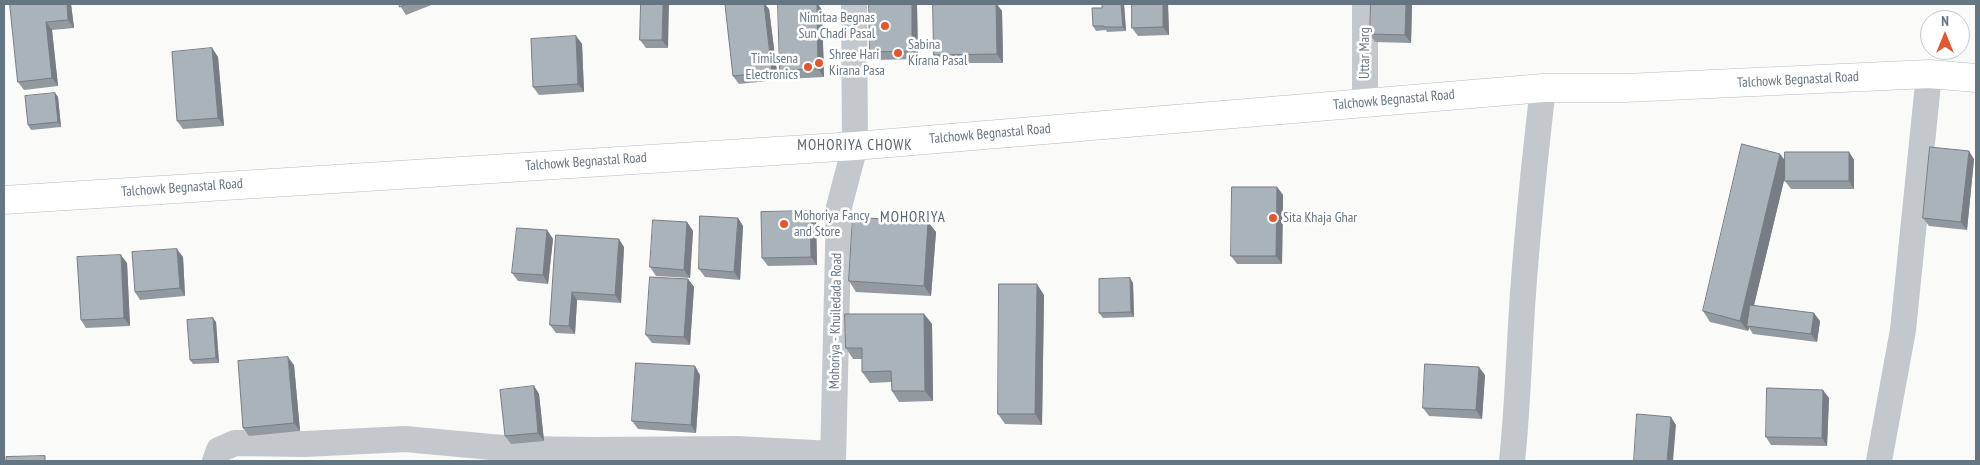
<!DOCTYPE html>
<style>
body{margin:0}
#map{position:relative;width:1980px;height:465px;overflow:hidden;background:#fafaf8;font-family:"PT Sans Narrow",sans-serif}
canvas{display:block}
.frame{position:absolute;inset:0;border:5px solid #657683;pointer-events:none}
.north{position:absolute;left:1920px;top:10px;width:50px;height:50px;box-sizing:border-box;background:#fff;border:1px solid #c1c8cd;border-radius:50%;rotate:0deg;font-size:14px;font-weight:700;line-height:20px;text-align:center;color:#657683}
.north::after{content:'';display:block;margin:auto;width:18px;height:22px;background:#e4572e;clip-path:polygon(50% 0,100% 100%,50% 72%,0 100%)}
</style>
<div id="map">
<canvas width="1980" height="465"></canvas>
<div class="frame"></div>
<div class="north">N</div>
</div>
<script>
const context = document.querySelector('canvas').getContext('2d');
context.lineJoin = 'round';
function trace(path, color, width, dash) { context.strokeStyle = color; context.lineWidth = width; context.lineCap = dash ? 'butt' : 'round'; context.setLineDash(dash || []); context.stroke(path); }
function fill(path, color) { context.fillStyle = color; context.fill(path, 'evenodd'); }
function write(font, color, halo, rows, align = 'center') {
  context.font = font + ' "PT Sans Narrow",sans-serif'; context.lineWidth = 5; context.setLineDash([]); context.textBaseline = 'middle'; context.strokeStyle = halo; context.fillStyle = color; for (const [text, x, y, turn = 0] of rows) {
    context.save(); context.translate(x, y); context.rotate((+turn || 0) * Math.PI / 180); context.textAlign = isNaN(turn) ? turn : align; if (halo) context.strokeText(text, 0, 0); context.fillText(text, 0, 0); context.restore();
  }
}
const secondary = new Path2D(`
 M4,200L855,146L1543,88H1625L1929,74L1976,78`);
trace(secondary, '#b3babf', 29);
trace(new Path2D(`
 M1365,4V102
 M215,461L219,450L235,443L305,444L405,439L513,449L594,450L737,449L833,454
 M833,461L839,207L855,146L854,4
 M1512,461C1518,405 1519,349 1523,293C1528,225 1535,156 1543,88
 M1879,461L1903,330L1929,74`), '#c3c8cc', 26);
trace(secondary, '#fff', 28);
fill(new Path2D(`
 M10,4H71L74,28L52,30L58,86L24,90L18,82Z
 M399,4H434L406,15Z
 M641,4L668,48H646L640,40Z
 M917,4L918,59L875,60L870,52Z
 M933,4H997L1002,11L1003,63H939L934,55Z
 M1102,4H1124L1126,31L1107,32L1106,30L1096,31L1093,26L1102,8Z
 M1132,4H1168L1169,35L1138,36L1132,28Z
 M1412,4L1411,43L1375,42L1370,34Z
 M769,9L778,80L739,84L733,76Z
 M822,10L824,77L786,79L780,70Z
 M576,36L582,44L584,92L539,95L533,87Z
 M212,48L218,57L224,126L183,129L177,121Z
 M55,93L58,97L61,127L31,130L28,125Z
 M1849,152L1854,160V189H1791L1785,181V176L1754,305L1820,321L1817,342L1753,334L1749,328L1748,331L1710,322L1703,311L1785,160Z
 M1974,159L1967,230L1929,226L1923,218Z
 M1277,187L1283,195L1282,264H1237L1231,256Z
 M738,218L743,226L740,280L705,277L699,269Z
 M816,219L817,265L768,266L762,258Z
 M687,222L693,231L690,278L656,276L650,267Z
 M928,222L936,232L931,296L856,292L849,281Z
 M547,230L553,239L548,284L518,281L512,273Z
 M556,235L624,247L621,303L577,300L575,334L556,333L550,325Z
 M183,257L185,296L140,300L135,292Z
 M127,263L130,326L86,328L81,320Z
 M688,279L694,287L690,345L652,343L646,335Z
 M1133,283L1134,317L1103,318L1099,313Z
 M1044,295L1042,425L1005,424L998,414Z
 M924,314L932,324L933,401L899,402L892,391L891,382L870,383L862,372V359H853L846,348Z
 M216,322L219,363L193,364L190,360Z
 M294,365L300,431L249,436L243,428Z
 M700,375L696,433L638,429L632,421Z
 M1485,375L1482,419L1429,416L1423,408Z
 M534,386L539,394L544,441L511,444L505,436Z
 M1829,398L1827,446L1771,445L1766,437Z`), '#929a9f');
fill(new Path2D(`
 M67,4H71L74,28L68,20Z
 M663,4H669L668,48L662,40Z
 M764,4H765L769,9L778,80L772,72Z
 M817,4H818L822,10L824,77L818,69Z
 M912,4H917L918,59L912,51Z
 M996,4L1002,11L1003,63L997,54Z
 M1121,4H1124L1126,31L1123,27Z
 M1163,4H1168L1169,35L1163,27Z
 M1406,4H1412L1411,43L1405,35Z
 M46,22L52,30L58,86L52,78Z
 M576,36L582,44L584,92L578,84Z
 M212,48L218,57L224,126L218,118Z
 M55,93L58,97L61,127L58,122Z
 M1969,151L1974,159L1967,230L1961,222Z
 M1849,152L1854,160V189L1849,181Z
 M1780,154L1788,164L1749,326H1747L1749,328L1748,331L1740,321Z
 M1277,187L1283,195L1282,264L1276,256Z
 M810,211L816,219L817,265L811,257Z
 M738,218L743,226L740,280L734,272Z
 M687,222L693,231L690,278L684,270Z
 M928,222L936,232L931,296L924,286Z
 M547,230L553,239L548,284L543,275Z
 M619,239L624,247L621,303L615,295Z
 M177,249L183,257L185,296L180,288Z
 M121,255L127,263L130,326L124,318Z
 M1130,278L1133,283L1134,317L1131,312Z
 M688,279L694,287L690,345L684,337Z
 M1037,284L1044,295L1042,425L1035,414Z
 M572,292L577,300L575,334L569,326Z
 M1814,313L1820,321L1817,342L1811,334Z
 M924,314L932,324L933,401L925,391Z
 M213,318L216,322L219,363L216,358Z
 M288,357L294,365L300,431L294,423Z
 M695,366L700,375L696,433L691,425Z
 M1479,367L1485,375L1482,419L1476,410Z
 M534,386L539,394L544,441L538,433Z
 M1823,390L1829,398L1827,446L1822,438Z
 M1671,417L1676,425L1673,461H1667Z`), '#777d82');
const building = new Path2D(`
 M10,4H67L68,20L46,22L52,78L18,82Z
 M399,4H407L400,7Z
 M641,4H663L662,40H640Z
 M737,4H764L772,72L733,76L725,5Z
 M778,4H817L818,69L780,70Z
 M869,4H912V51L870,52Z
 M933,4H996L997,54L934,55Z
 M1102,4H1121L1123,27H1104V26H1093L1092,8H1102Z
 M1132,4H1163V27L1132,28Z
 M1371,4H1406L1405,35L1370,34Z
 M576,36L578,84L533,87L531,39Z
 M212,48L218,118L177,121L172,52Z
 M55,93L58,122L28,125L25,96Z
 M1742,144L1780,154L1740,321L1703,311Z
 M1930,147L1969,151L1961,222L1923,218Z
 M1785,152H1849V181H1785Z
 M1232,187H1277L1276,256H1231Z
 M810,211L811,257L762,258L761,212Z
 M700,216L738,218L734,272L699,269Z
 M853,217L928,222L924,286L849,281Z
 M653,220L687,222L684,270L650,267Z
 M517,228L547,230L543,275L512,273Z
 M556,235L619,239L615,295L572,292L569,326L550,325Z
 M177,249L180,288L135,292L132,252Z
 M121,255L124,318L81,320L77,257Z
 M650,277L688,279L684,337L646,335Z
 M1130,278L1131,312L1099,313V279Z
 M999,284H1037L1035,414H998Z
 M1750,305L1814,313L1811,334L1747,326Z
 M845,314H924L925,391H892L891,371L862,372V348H846Z
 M213,318L216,358L190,360L187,320Z
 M288,357L294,423L243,428L238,361Z
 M636,363L695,366L691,425L632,421Z
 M1425,364L1479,367L1476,410L1423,408Z
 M534,386L538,433L505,436L500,390Z
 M1767,388L1823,390L1822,438L1766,437Z
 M1637,414L1671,417L1667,461H1634Z
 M45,456V461H6V457Z`);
fill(building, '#aab3b9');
trace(building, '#777d82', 1);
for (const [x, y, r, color] of [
 [885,26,5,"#e4572e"],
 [898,53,5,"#e4572e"],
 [819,63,5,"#e4572e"],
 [808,67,5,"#e4572e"],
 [1273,218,5,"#e4572e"],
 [784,224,5,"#e4572e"]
]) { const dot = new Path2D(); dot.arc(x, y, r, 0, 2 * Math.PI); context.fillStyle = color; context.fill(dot); trace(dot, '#fff', 2); }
write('14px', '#657683', '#fff', [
 ["Nimitaa Begnas",875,18,"right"],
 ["Sun Chadi Pasal",875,34,"right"],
 ["Sabina",908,45],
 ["Kirana Pasal",908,61],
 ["Shree Hari",829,55],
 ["Kirana Pasa",829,71],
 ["Timilsena",798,59,"right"],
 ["Electronics",798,75,"right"],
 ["Mohoriya Fancy",794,216],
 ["and Store",794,232],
 ["Sita Khaja Ghar",1283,218]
], 'left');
write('14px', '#657683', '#fff', [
 ["Uttar Marg",1365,53,-90],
 ["Talchowk Begnastal Road",1798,80,-3],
 ["Talchowk Begnastal Road",1394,100,-5],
 ["Talchowk Begnastal Road",990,134,-5],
 ["Talchowk Begnastal Road",586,162,-4],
 ["Talchowk Begnastal Road",182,188,-4],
 ["Mohoriya - Khuiledada Road",836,321,-89]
]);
context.letterSpacing = '1px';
write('15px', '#57646e', '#fff', [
 ["MOHORIYA CHOWK",855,146],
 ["MOHORIYA",913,218]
]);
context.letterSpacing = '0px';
</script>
